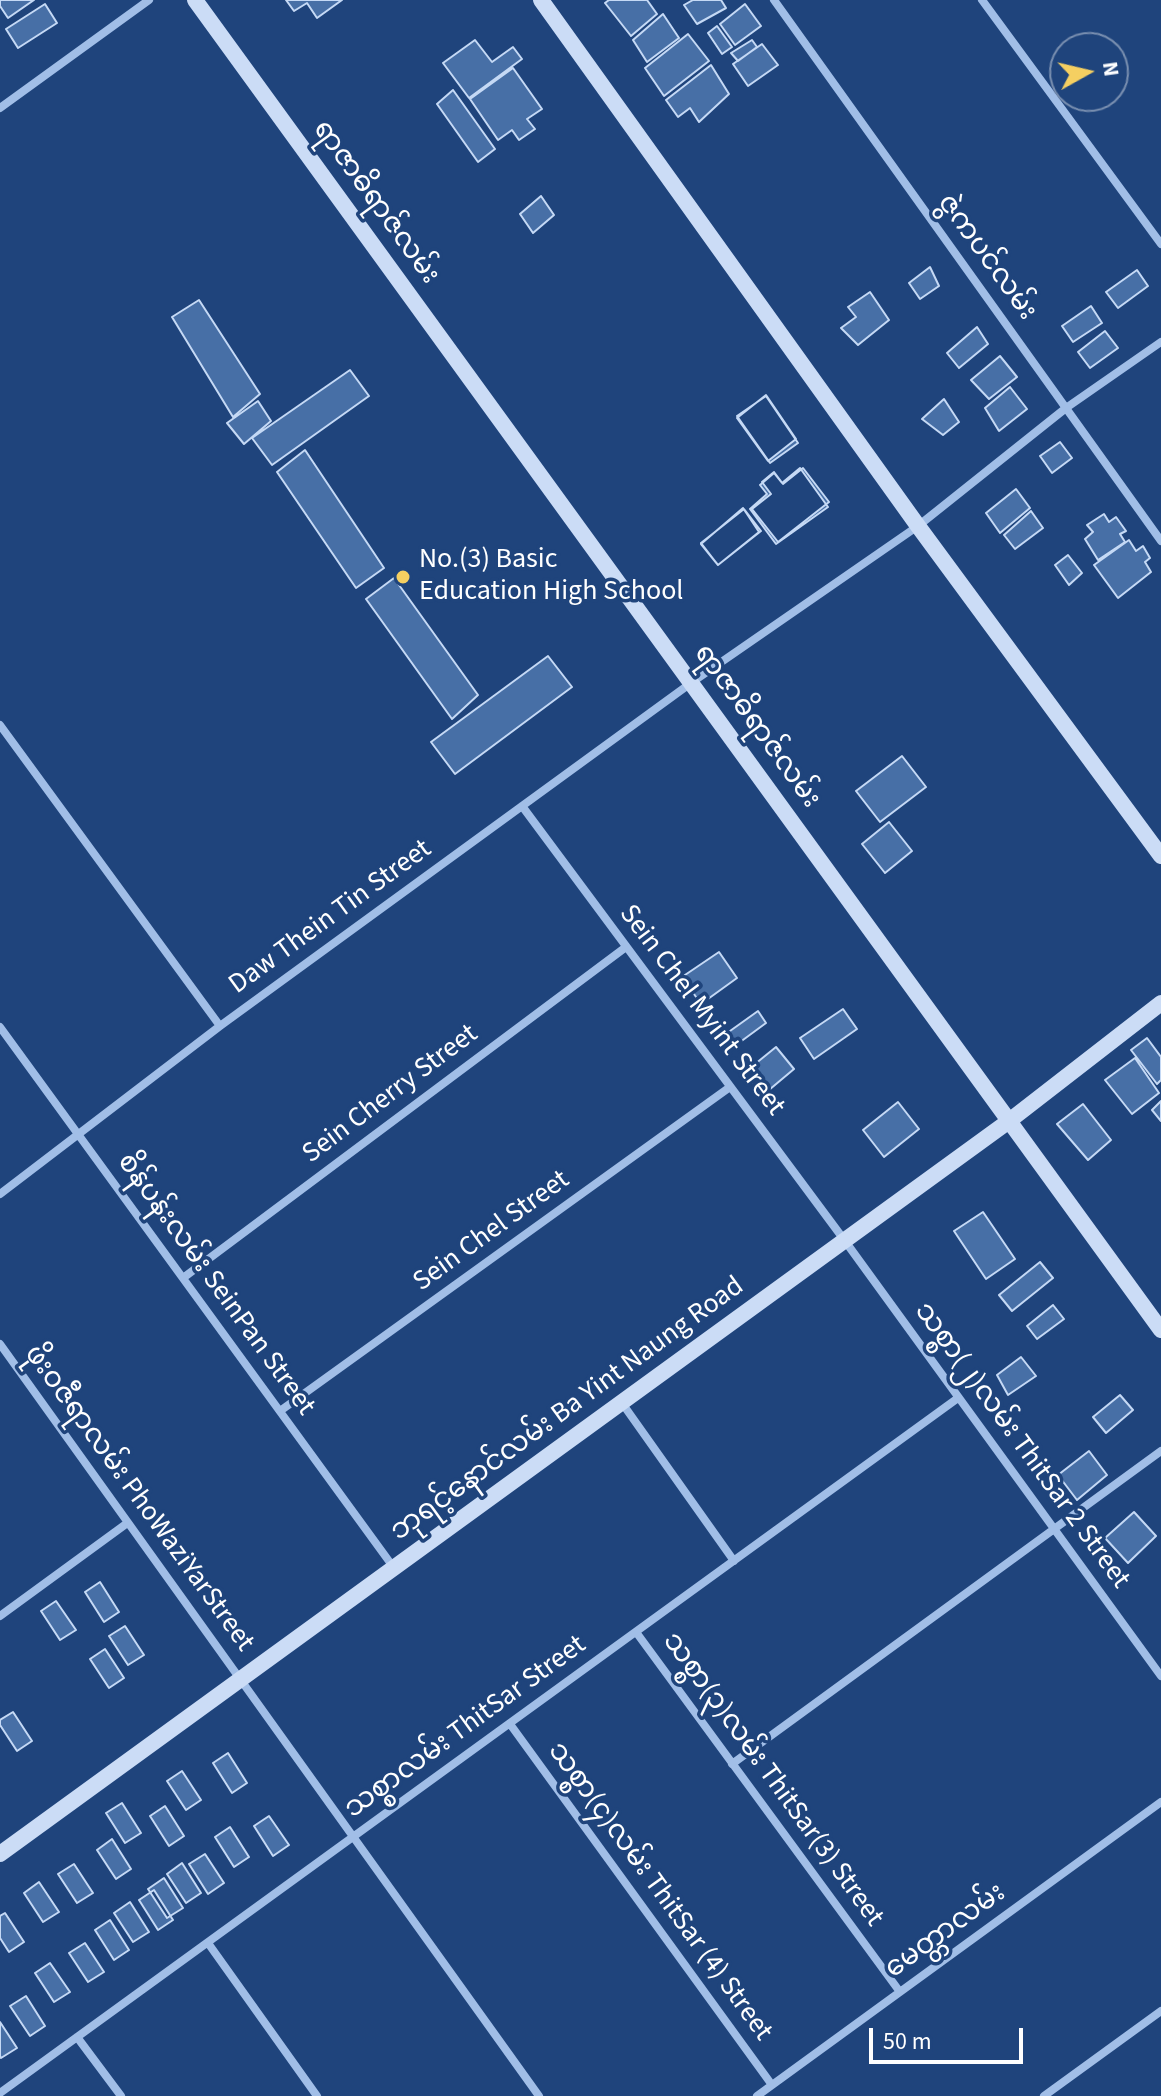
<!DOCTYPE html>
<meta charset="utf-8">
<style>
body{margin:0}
#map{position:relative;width:1161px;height:2096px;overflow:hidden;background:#1f447c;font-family:"Source Sans 3",sans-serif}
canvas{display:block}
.north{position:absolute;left:1049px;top:32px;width:80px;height:80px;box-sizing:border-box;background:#1f447c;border:2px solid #798fb0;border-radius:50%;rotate:82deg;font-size:22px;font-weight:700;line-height:32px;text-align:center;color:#fff}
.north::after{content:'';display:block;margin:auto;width:28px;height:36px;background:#f5cf61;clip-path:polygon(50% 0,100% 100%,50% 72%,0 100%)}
.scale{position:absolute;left:869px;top:2028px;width:154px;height:36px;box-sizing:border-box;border:4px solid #fff;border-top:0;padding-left:10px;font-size:24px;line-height:28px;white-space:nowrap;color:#fff;-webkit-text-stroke:6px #1f447c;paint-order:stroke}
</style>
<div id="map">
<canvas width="1161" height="2096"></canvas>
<div class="north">N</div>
<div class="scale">50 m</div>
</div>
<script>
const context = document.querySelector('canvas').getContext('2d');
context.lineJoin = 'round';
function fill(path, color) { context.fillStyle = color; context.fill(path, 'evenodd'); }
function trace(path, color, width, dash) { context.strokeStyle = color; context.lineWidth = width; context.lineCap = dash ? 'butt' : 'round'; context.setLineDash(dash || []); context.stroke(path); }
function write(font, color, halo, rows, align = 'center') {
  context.font = font + ' "Source Sans 3","Noto Sans Myanmar",sans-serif'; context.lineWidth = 7; context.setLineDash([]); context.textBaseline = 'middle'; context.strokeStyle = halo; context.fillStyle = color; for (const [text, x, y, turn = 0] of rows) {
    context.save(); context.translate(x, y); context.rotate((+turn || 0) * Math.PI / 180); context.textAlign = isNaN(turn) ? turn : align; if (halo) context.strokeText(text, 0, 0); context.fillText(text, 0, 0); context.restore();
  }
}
const building = new Path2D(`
 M0,0H34L8,18L0,6Z
 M286,0H342L317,18L307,3L294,11Z
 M609,0H647L657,14L631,36L605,3Z
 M693,0H721L726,8L697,24L684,5Z
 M45,4L57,23L18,48L6,29Z
 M745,4L761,26L735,45L720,24Z
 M663,14L679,38L647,62L633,40Z
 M717,26L732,47L722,54L708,33Z
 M688,34L709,61L664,96L645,68Z
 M475,40L492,62L513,47L522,59L469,98L443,63Z
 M752,40L757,47L738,61L731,53Z
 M762,44L778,65L748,86L733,64Z
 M711,65L729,94L699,122L690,108L678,117L666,100Z
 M513,68L542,109L527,119L535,129L519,140L512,130L498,140L470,99Z
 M453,90L495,149L478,162L437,104Z
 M541,196L554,215L533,233L520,214Z
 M930,267L939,286L920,299L909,283Z
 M1137,270L1148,286L1118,308L1106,292Z
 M870,292L889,320L858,345L841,328L856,317L848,307Z
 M199,300L260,394L233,417L172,317Z
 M1091,306L1102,323L1073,342L1062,326Z
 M977,327L988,344L959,368L947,353Z
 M1105,331L1118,348L1090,368L1078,352Z
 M1000,356L1017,377L989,399L971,380Z
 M350,370L369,396L272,465L252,438Z
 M1010,387L1027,409L999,431L985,408Z
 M766,395L796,439L768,461L737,418Z
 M766,396L798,443L770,463L737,416Z
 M944,399L959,422L943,435L922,419Z
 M258,401L271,421L244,444L227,423Z
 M1060,442L1072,458L1052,473L1040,456Z
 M305,450L384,568L356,588L277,472Z
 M800,468L828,507L776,544L750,509L767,494L760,485L774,473L782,483Z
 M803,468L829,502L778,542L752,509L771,494L762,482L774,472L783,484Z
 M1016,489L1030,508L1000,533L986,513Z
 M743,508L759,532L718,565L701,544Z
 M744,509L761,531L718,565L701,543Z
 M1031,511L1043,528L1015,549L1004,535Z
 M1104,514L1109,522L1116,517L1126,531L1120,534L1125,542L1098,560L1085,539L1093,532L1087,525Z
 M1129,540L1136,551L1143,546L1150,558L1145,562L1151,572L1118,598L1094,565Z
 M1068,555L1082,573L1069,585L1055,565Z
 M394,578L478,695L452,719L366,599Z
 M548,656L572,687L455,774L431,742Z
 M902,756L926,787L880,822L856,791Z
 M889,822L912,851L885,873L862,844Z
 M719,952L737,978L701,1004L682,977Z
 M843,1009L857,1029L814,1059L800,1038Z
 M758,1011L766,1023L732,1048L723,1036Z
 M1147,1038L1161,1057V1080L1157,1084L1131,1050Z
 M776,1047L794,1069L763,1095L744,1073Z
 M1135,1058L1159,1093L1132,1114L1105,1080Z
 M1161,1101V1121L1152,1110Z
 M898,1102L919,1129L884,1157L863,1130Z
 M1083,1104L1111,1140L1088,1160L1057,1124Z
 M983,1212L1015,1259L986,1279L954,1231Z
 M1040,1262L1053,1278L1012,1311L999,1295Z
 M1053,1305L1064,1319L1037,1339L1027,1326Z
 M1021,1357L1036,1376L1008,1395L997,1375Z
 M1120,1395L1133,1410L1106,1433L1093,1417Z
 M1089,1451L1107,1475L1077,1500L1058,1475Z
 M1134,1512L1156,1536L1128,1563L1105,1538Z
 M100,1582L119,1612L104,1622L85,1592Z
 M56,1601L76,1630L60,1640L41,1611Z
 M125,1626L144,1655L128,1665L109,1636Z
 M105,1649L124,1678L109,1688L90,1659Z
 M13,1712L32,1741L17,1751L0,1725V1720Z
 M228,1753L247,1783L232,1793L213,1763Z
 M182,1771L201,1800L186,1810L167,1781Z
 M122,1803L141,1833L125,1843L106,1813Z
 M165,1806L184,1836L169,1846L150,1816Z
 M269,1816L289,1845L273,1856L254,1826Z
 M230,1827L249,1857L234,1867L215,1837Z
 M112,1839L131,1869L116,1879L97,1850Z
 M205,1854L224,1883L208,1894L189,1864Z
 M182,1863L201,1893L186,1903L167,1874Z
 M74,1864L93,1893L77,1903L58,1874Z
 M164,1878L183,1908L167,1918L148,1889Z
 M39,1882L59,1912L43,1922L24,1893Z
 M154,1890L173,1920L158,1930L139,1900Z
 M130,1902L149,1932L133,1942L114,1913Z
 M5,1913L24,1942L9,1952L0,1938V1916Z
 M110,1920L129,1950L114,1960L95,1930Z
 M85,1943L104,1972L88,1982L69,1953Z
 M50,1963L70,1992L54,2002L35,1973Z
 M26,1996L45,2026L30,2036L10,2006Z
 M0,2022L17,2048L1,2058L0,2056Z`);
fill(building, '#476fa6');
trace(building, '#c5d9f5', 2);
trace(new Path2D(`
 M774,0L1161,541
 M982,0L1161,244
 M0,108L149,0
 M0,725L220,1026
 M522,806L845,1241L1161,1676
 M0,1027L394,1568
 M0,1194L220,1026L691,683L918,526L1066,408L1161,342
 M183,1278L626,947
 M0,1344L539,2096
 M622,1403L734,1561
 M280,1411L730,1087
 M0,1616L126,1524
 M636,1632L900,1992
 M510,1724L772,2085
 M732,1764L1161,1451
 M208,1943L317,2096
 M77,2037L121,2096
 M0,2093L958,1398
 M757,2096L1161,1802
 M1044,2096L1161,2011`), '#a1bee7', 8);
trace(new Path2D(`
 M195,0L1161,1330
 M541,0L918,526L1161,856
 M0,1854L1009,1121L1161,1003`), '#cbdcf6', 16);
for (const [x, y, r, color] of [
 [403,577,8,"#f5cf61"]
]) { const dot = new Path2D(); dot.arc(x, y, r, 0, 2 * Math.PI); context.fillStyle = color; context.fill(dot); trace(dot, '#1f447c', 3); }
write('28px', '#fff', '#1f447c', [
 ["ရာဇာဓိရာဇ်လမ်း",375,203,54],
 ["ဇွဲကပင်လမ်း",986,258,54],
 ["ရာဇာဓိရာဇ်လမ်း",756,727,54],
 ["Daw Thein Tin Street",331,918,-36],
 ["Sein Chel Myint Street",701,1011,53],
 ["Sein Cherry Street",391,1095,-37],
 ["Sein Chel Street",492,1232,-36],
 ["စိန်ပန်းလမ်း SeinPan Street",215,1285,54],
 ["ဘုရင့်နောင်လမ်း Ba Yint Naung Road",568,1410,-36],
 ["သစ္စာ(၂)လမ်း ThitSar 2 Street",1021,1446,54],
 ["ဖိုးဝဇီရာလမ်း PhoWaziYarStreet",138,1499,54],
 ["သစ္စာလမ်း ThitSar Street",466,1728,-36],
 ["သစ္စာ(၃)လမ်း ThitSar(3) Street",772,1780,54],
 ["သစ္စာ(၄)လမ်း ThitSar (4) Street",659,1892,54],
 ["မေတ္တာလမ်း",946,1932,-36]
]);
write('28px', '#fff', '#1f447c', [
 ["No.(3) Basic",419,561],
 ["Education High School",419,593]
], 'left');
</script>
